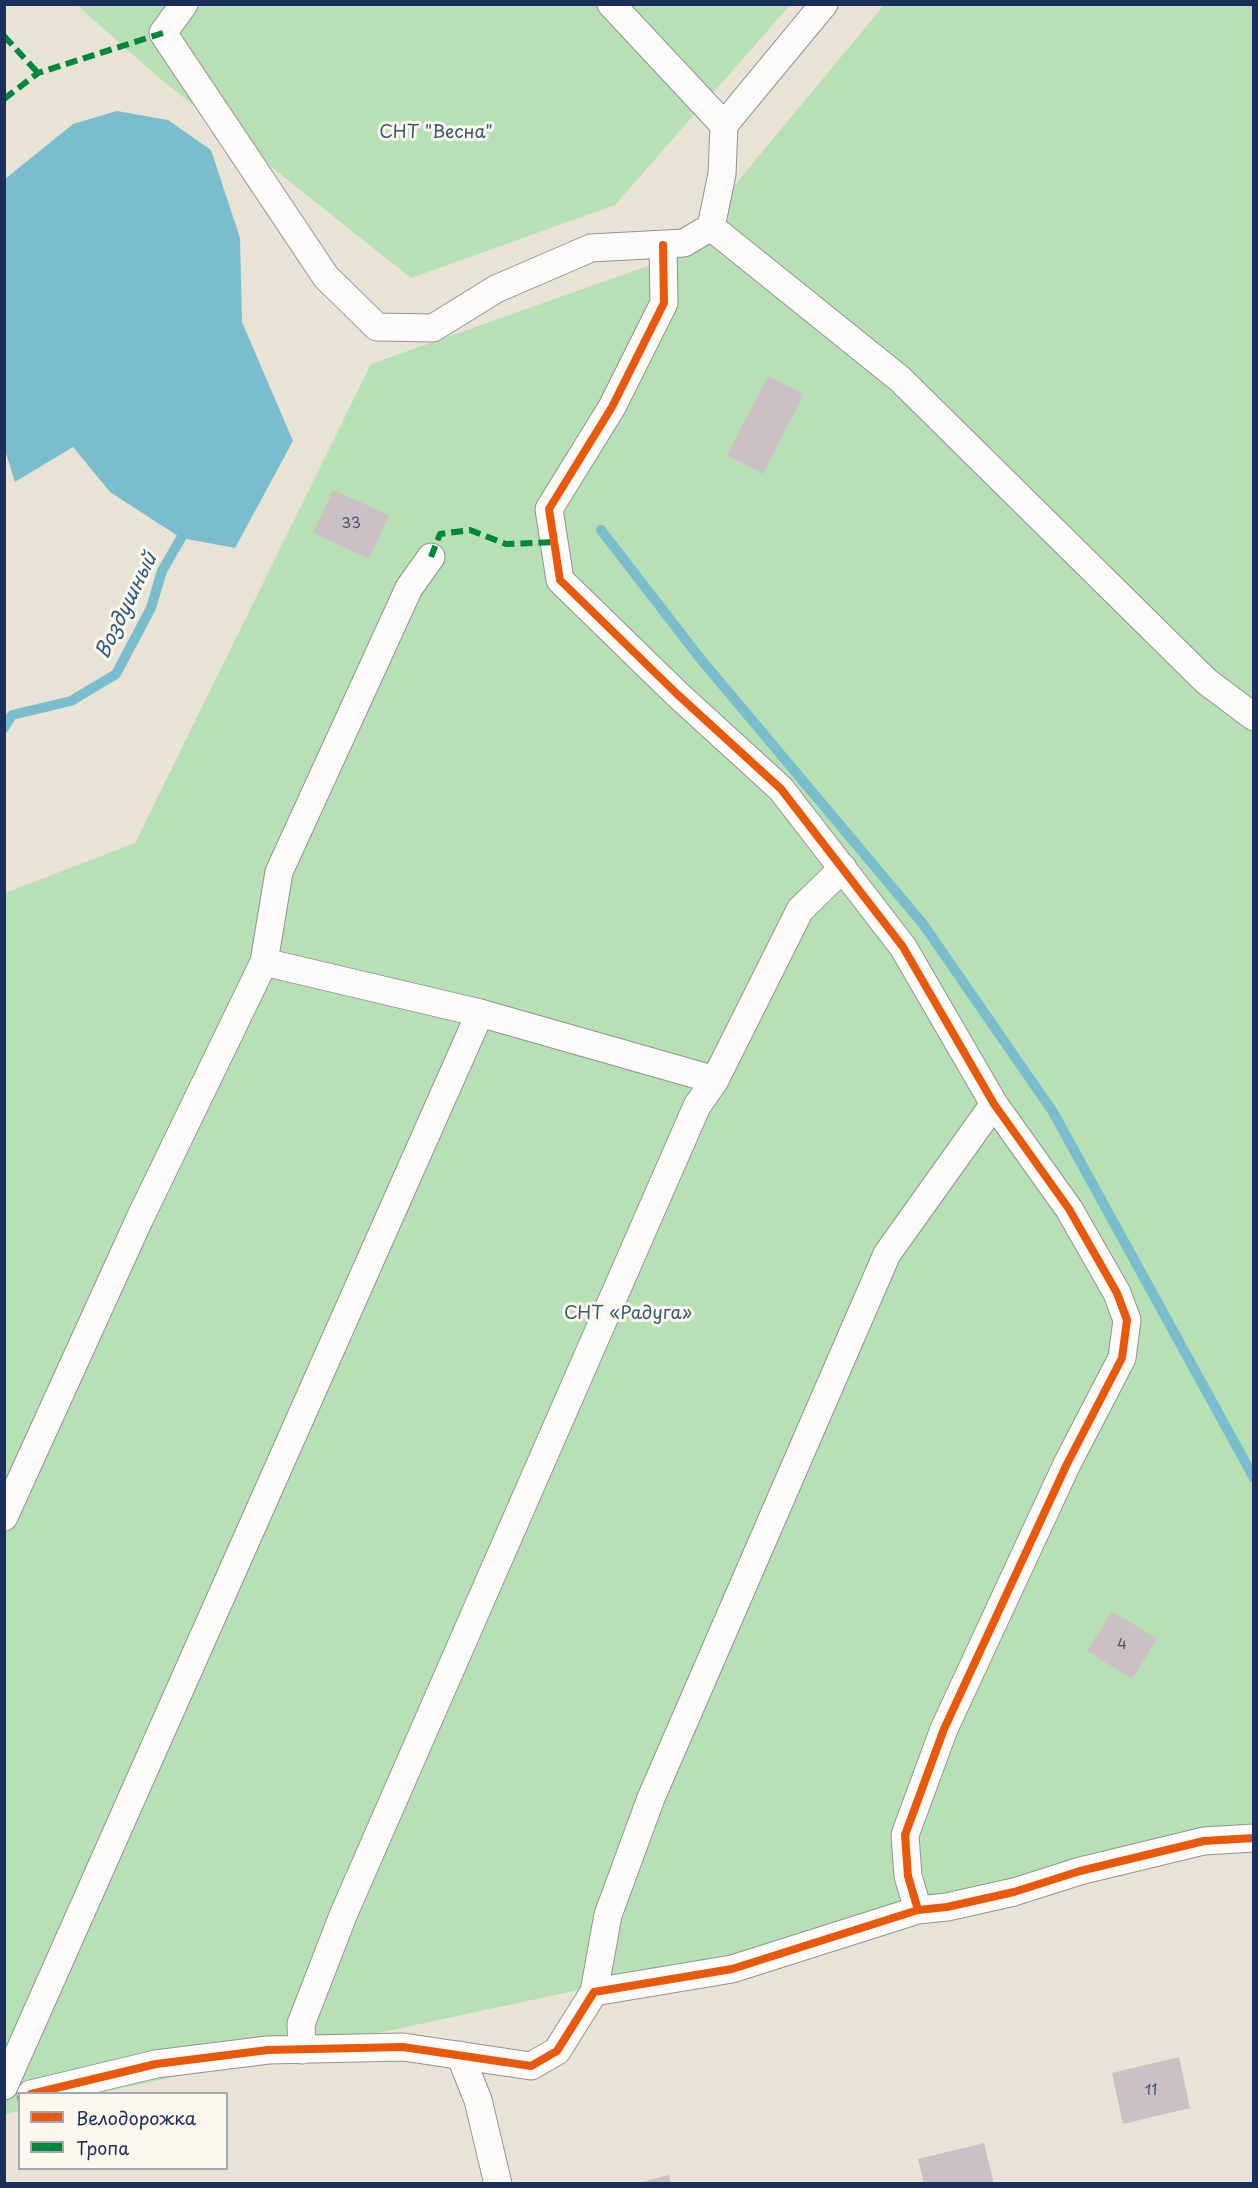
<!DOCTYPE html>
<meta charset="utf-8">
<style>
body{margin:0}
#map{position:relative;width:1258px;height:2188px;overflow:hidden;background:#e8e3d4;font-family:"Playpen Sans",sans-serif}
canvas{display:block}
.frame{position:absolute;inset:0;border:6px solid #1b2f5e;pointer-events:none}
.legend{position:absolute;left:18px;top:2092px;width:210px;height:78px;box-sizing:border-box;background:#fbf7ec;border:2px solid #a1a7b3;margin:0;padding:8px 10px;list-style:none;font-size:18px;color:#1b2f5e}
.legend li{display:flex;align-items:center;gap:12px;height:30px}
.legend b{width:30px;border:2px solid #a1a7b3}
</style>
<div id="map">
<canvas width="1258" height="2188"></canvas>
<div class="frame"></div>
<ul class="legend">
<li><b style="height:8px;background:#e8590c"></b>Велодорожка</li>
<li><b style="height:8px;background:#00873e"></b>Тропа</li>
</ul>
</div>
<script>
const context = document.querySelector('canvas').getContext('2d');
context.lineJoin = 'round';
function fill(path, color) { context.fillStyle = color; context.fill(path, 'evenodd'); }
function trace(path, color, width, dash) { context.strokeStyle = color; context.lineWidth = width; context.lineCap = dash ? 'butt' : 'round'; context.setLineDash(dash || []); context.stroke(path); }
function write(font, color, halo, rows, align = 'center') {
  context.font = font + ' "Playpen Sans",sans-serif'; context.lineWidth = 6; context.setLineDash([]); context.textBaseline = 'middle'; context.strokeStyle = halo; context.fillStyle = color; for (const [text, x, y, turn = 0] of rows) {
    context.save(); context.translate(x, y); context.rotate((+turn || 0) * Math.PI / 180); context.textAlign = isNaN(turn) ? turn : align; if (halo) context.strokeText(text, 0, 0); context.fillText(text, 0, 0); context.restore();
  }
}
fill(new Path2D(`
 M77,5H790L615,205L411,278L158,77Z
 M884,5H1253V1845L99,2093L20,2094L19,2111L5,2114V893L135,843L371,364L676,256Z`), '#b8e0b5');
fill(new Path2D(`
 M117,111L168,120L211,150L240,238L242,322L293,441L235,548L181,538L110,492L73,447L15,482L5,450V179L73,124Z`), '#7abecd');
trace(new Path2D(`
 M601,530L699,657L923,924L1053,1112L1254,1478
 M4,728L12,715L71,701L116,674L151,608L162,571L181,538`), '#7abecd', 10);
fill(new Path2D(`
 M768,376L804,394L763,474L727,455Z
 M333,490L389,515L369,559L313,533Z
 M1112,1611L1157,1639L1132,1679L1087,1651Z
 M1179,2057L1190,2108L1123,2124L1112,2073Z
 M984,2143L994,2184H924L918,2159Z
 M669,2175L671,2184H638V2183Z`), '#cbc1c4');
const minor = new Path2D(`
 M184,4L163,33L326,277L377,327L433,328L496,289L591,248L684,243L711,227L722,174L724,125L611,4
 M724,125L824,4
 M711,227L900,379L1206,681L1254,717
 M663,245L664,303L612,407L549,509L560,580L677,694L781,789L903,947L994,1104L1069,1209L1117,1293L1127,1320L1122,1358L1067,1464L944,1729L905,1835L908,1876L918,1910
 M264,962L480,1013L715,1080L800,910L843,868
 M4,1517L140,1218L264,962L279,872L409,588L431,557
 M594,1992L608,1915L651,1798L887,1254L994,1104
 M302,2050L301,2024L344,1913L697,1106L715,1080
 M460,2055L478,2100L498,2184
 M4,2086L480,1013
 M31,2094L156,2064L268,2050L403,2047L531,2066L557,2051L594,1992L732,1969L918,1910L947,1907L1014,1892L1080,1871L1204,1841L1254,1838`);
trace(minor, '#929393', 29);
trace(minor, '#fcfbf9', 27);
trace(new Path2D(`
 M4,36L38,73
 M4,99L38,73L163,33
 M431,557L440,534L470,530L506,544L554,542`), '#00873e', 6, [12, 6]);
trace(new Path2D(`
 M663,245L664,303L612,407L549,509L560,580L677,694L781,789L903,947L994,1104L1069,1209L1117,1293L1127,1320L1122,1358L1067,1464L944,1729L905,1835L908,1876L918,1910
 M31,2094L156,2064L268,2050L403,2047L531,2066L557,2051L594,1992L732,1969L918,1910L947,1907L1014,1892L1080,1871L1204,1841L1254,1838`), '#e8590c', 8);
write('15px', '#475478', null, [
 ["33",351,524],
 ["4",1122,1645],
 ["11",1151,2091]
]);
write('18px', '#385b6d', '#fbf7ec', [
 ["СНТ \"Весна\"",436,133],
 ["СНТ «Радуга»",628,1314]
]);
write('italic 20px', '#2c5b84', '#fbf7ec', [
 ["Воздушный",127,606,-64]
]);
</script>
